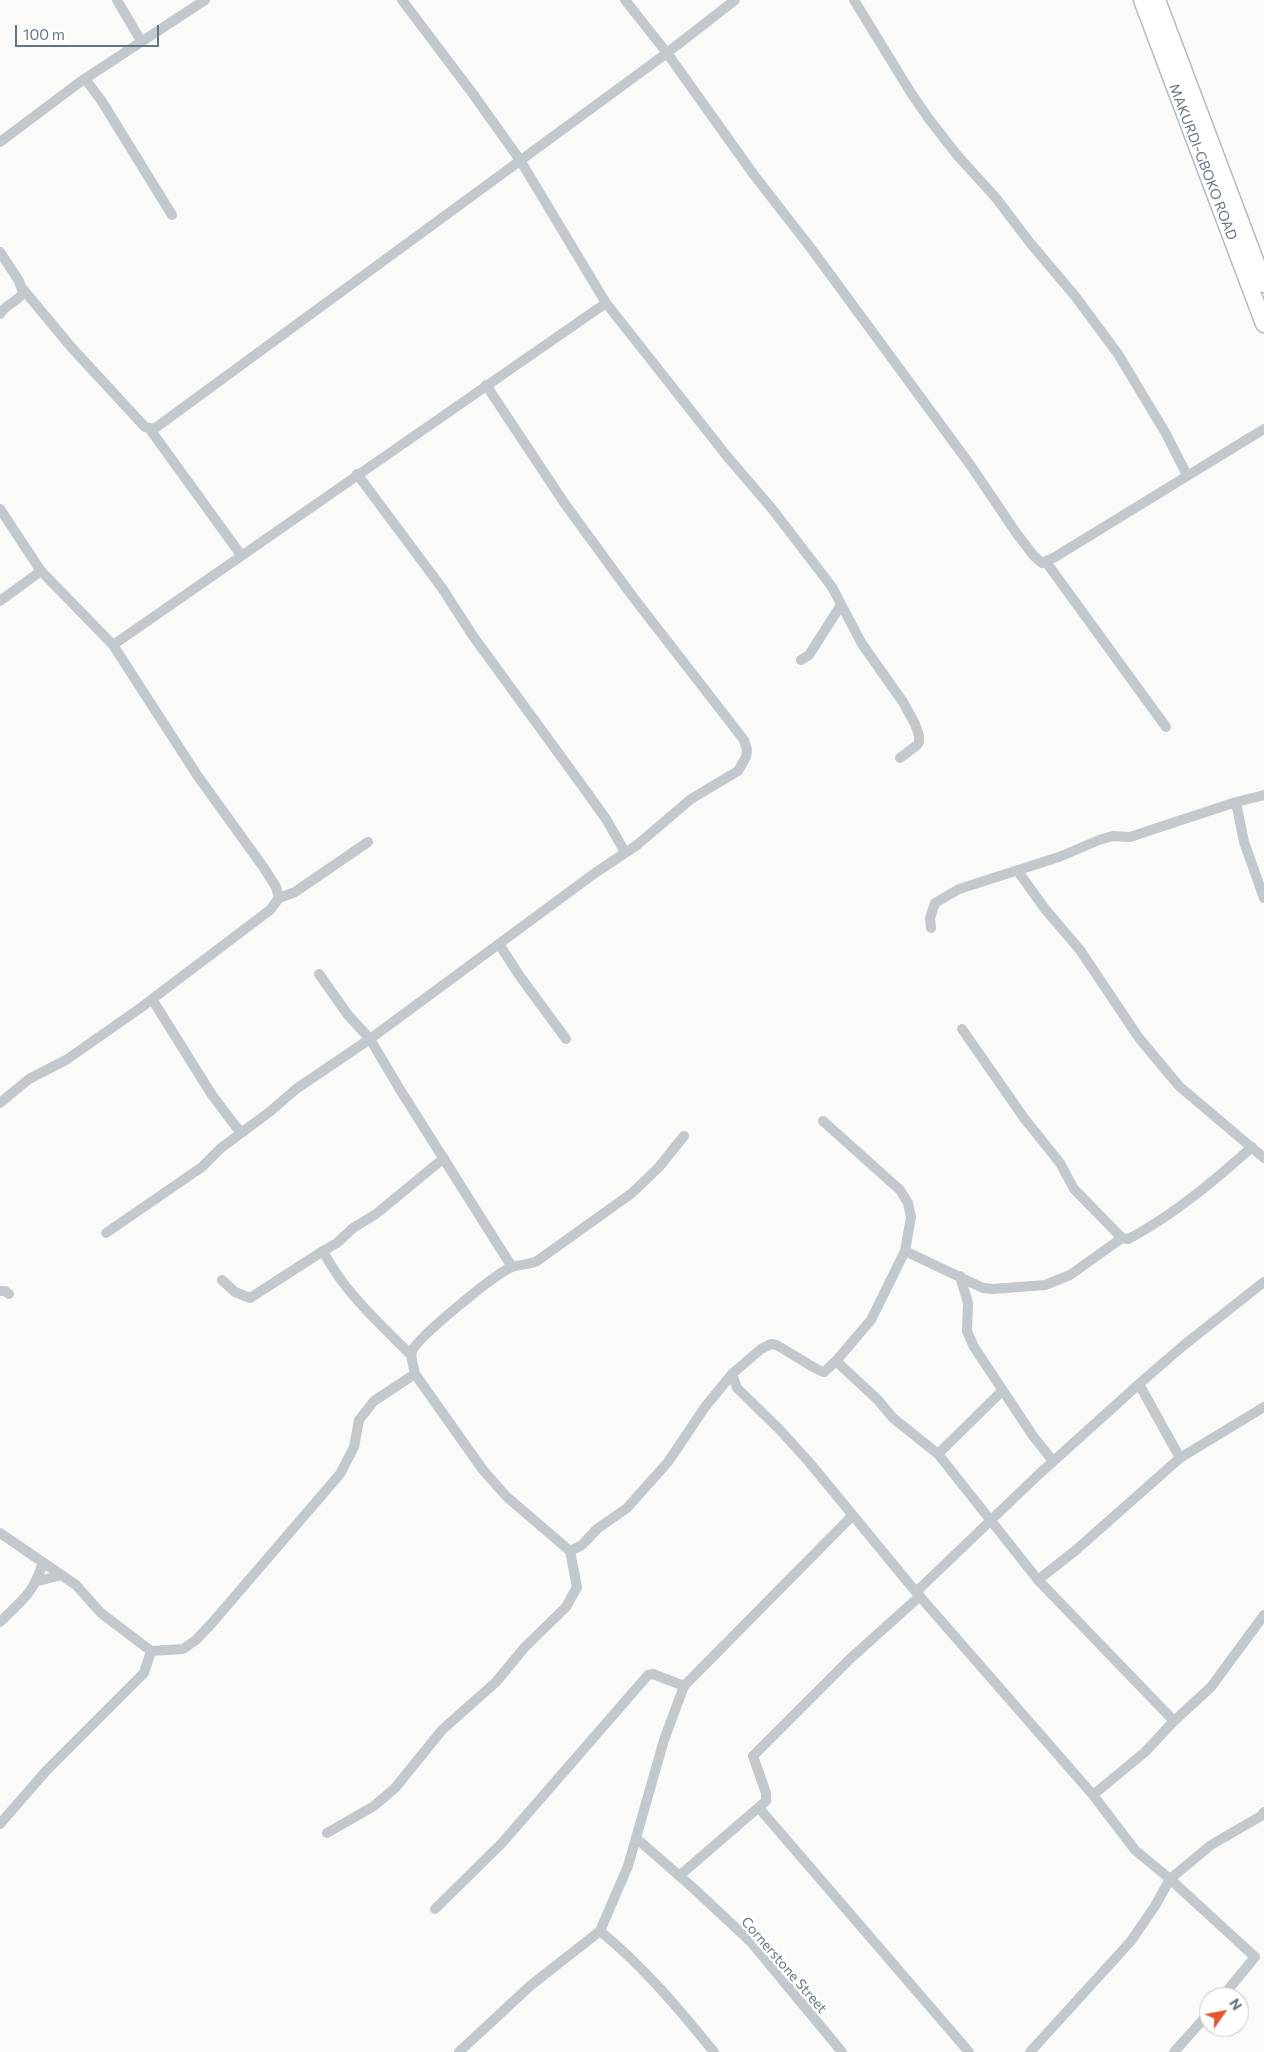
<!DOCTYPE html>
<style>
body{margin:0}
#map{position:relative;width:1264px;height:2052px;overflow:hidden;background:#fafaf8;font-family:Commissioner,sans-serif}
canvas{display:block}
.north{position:absolute;left:1199px;top:1987px;width:50px;height:50px;box-sizing:border-box;background:#fff;border:1px solid #c1c8cd;border-radius:50%;rotate:57deg;font-size:14px;font-weight:700;line-height:20px;text-align:center;color:#657683}
.north::after{content:'';display:block;margin:auto;width:18px;height:22px;background:#e4572e;clip-path:polygon(50% 0,100% 100%,50% 72%,0 100%)}
.scale{position:absolute;left:15px;top:25px;width:144px;height:22px;box-sizing:border-box;border:2px solid #657683;border-top:0;padding-left:6px;font-size:15px;line-height:18px;white-space:nowrap;color:#657683;-webkit-text-stroke:4px #fff;paint-order:stroke}
</style>
<div id="map">
<canvas width="1264" height="2052"></canvas>
<div class="north">N</div>
<div class="scale">100 m</div>
</div>
<script>
const context = document.querySelector('canvas').getContext('2d');
context.lineJoin = 'round';
function trace(path, color, width, dash) { context.strokeStyle = color; context.lineWidth = width; context.lineCap = dash ? 'butt' : 'round'; context.setLineDash(dash || []); context.stroke(path); }
function write(font, color, halo, rows, align = 'center') {
  context.font = font + ' Commissioner,sans-serif'; context.lineWidth = 5; context.setLineDash([]); context.textBaseline = 'middle'; context.strokeStyle = halo; context.fillStyle = color; for (const [text, x, y, turn = 0] of rows) {
    context.save(); context.translate(x, y); context.rotate((+turn || 0) * Math.PI / 180); context.textAlign = isNaN(turn) ? turn : align; if (halo) context.strokeText(text, 0, 0); context.fillText(text, 0, 0); context.restore();
  }
}
const primary = new Path2D(`
 M1142,0L1264,324
 M1157,0L1264,284`);
trace(primary, '#b5babe', 19);
trace(new Path2D(`
 M117,0L141,41
 M735,0L667,53L754,175L810,247L971,466L1017,534L1034,556L1042,563L1055,557L1264,429
 M854,0L911,93L929,119L957,155L996,198L1031,244L1075,296L1118,354L1165,432L1187,475
 M85,79L101,100L172,215
 M0,142L80,82L205,0
 M0,252L19,281L23,293C17,302 5,305 0,314
 M22,288L72,348L145,427L154,429L667,53L625,0
 M606,303L726,455L773,510L832,587L862,644L903,702L915,724L919,735V742L917,745L900,758
 M149,428L241,555
 M357,474L442,588L473,636L586,791L606,819L625,852
 M0,509L41,571L113,645L197,775L264,868L276,887L279,898L270,910L139,1009L66,1060L29,1079L0,1103
 M1046,562L1166,727
 M0,601L41,571
 M113,645L606,303L520,160L473,94L402,0
 M801,660L809,655L841,605
 M1236,802L1244,842L1264,898
 M1017,870L1045,909L1080,950L1139,1038L1179,1086L1264,1158
 M279,898L295,892L368,842
 M931,928L930,918L935,903L959,889L1059,857L1099,840L1113,836L1130,837L1236,802L1264,795
 M499,944L519,975L566,1039
 M319,974L348,1015L370,1039L399,1088L512,1267
 M152,999L212,1095L237,1128L243,1132
 M962,1029L1024,1118L1060,1163L1074,1189L1122,1238L1128,1239L1134,1236C1177,1212 1215,1180 1252,1147
 M106,1233L202,1167L221,1148L272,1110L296,1089L370,1039L595,873L637,845L691,799L738,771L746,757L747,750L744,740L633,597L565,504L486,385
 M905,1251L983,1288L993,1289L1045,1285L1070,1275L1122,1238
 M960,1276L968,1303L967,1331L974,1347L1033,1436L1053,1461
 M222,1280L235,1292L250,1298L323,1251
 M0,1291H5L9,1294
 M411,1355C379,1323 344,1292 323,1251L337,1243L353,1228L376,1214L444,1158
 M836,1361L878,1400L893,1418L938,1454L1038,1580L1076,1550L1180,1458L1264,1407
 M732,1374L737,1388L779,1429L809,1462L916,1592L1093,1795L1135,1850L1170,1879L1155,1906L1131,1941L1030,2052
 M1139,1384L1180,1458
 M938,1454L1002,1391
 M0,1533L76,1585L101,1613L151,1651L183,1649L196,1640L212,1623L340,1474L354,1447L359,1420L374,1401L415,1374
 M570,1551L582,1545L597,1529L627,1508L668,1462L705,1407L732,1374L761,1349L771,1344L776,1345C785,1349 819,1372 824,1372L836,1361L871,1320L905,1251L911,1217L908,1203L900,1190L823,1121
 M1038,1580L1174,1721L1145,1752L1093,1795
 M38,1581L62,1575
 M916,1592L1037,1476L1139,1384L1184,1345L1264,1282
 M0,1622C22,1600 34,1593 43,1562
 M1174,1721L1211,1687L1264,1615
 M759,1808L969,2052
 M0,1824L46,1771L144,1673L151,1651
 M327,1833L374,1806L395,1788L442,1730L496,1682L525,1647L566,1607L577,1587L570,1551L507,1497L483,1470L415,1374C414,1367 410,1358 412,1351C418,1337 496,1273 512,1267C521,1264 529,1265 537,1261L632,1193L659,1167L684,1136
 M636,1838L691,1886L751,1942L842,2052
 M679,1876L766,1801V1793L753,1756L851,1658L920,1596
 M435,1909L502,1843L648,1675L653,1674L684,1686
 M1222,1997L1255,1957L1170,1879L1211,1845L1261,1816L1264,1812
 M459,2052L530,1986L600,1931
 M714,2052C679,2009 644,1967 600,1931L628,1866L664,1740L684,1686L852,1516
 M1174,2052L1209,2013`), '#c3c8cc', 10);
trace(primary, '#fff', 16);
write('14px', '#657683', '#fff', [
 ["MAKURDI-GBOKO ROAD",1203,162,69],
 ["Cornerstone Street",784,1965,49]
]);
</script>
